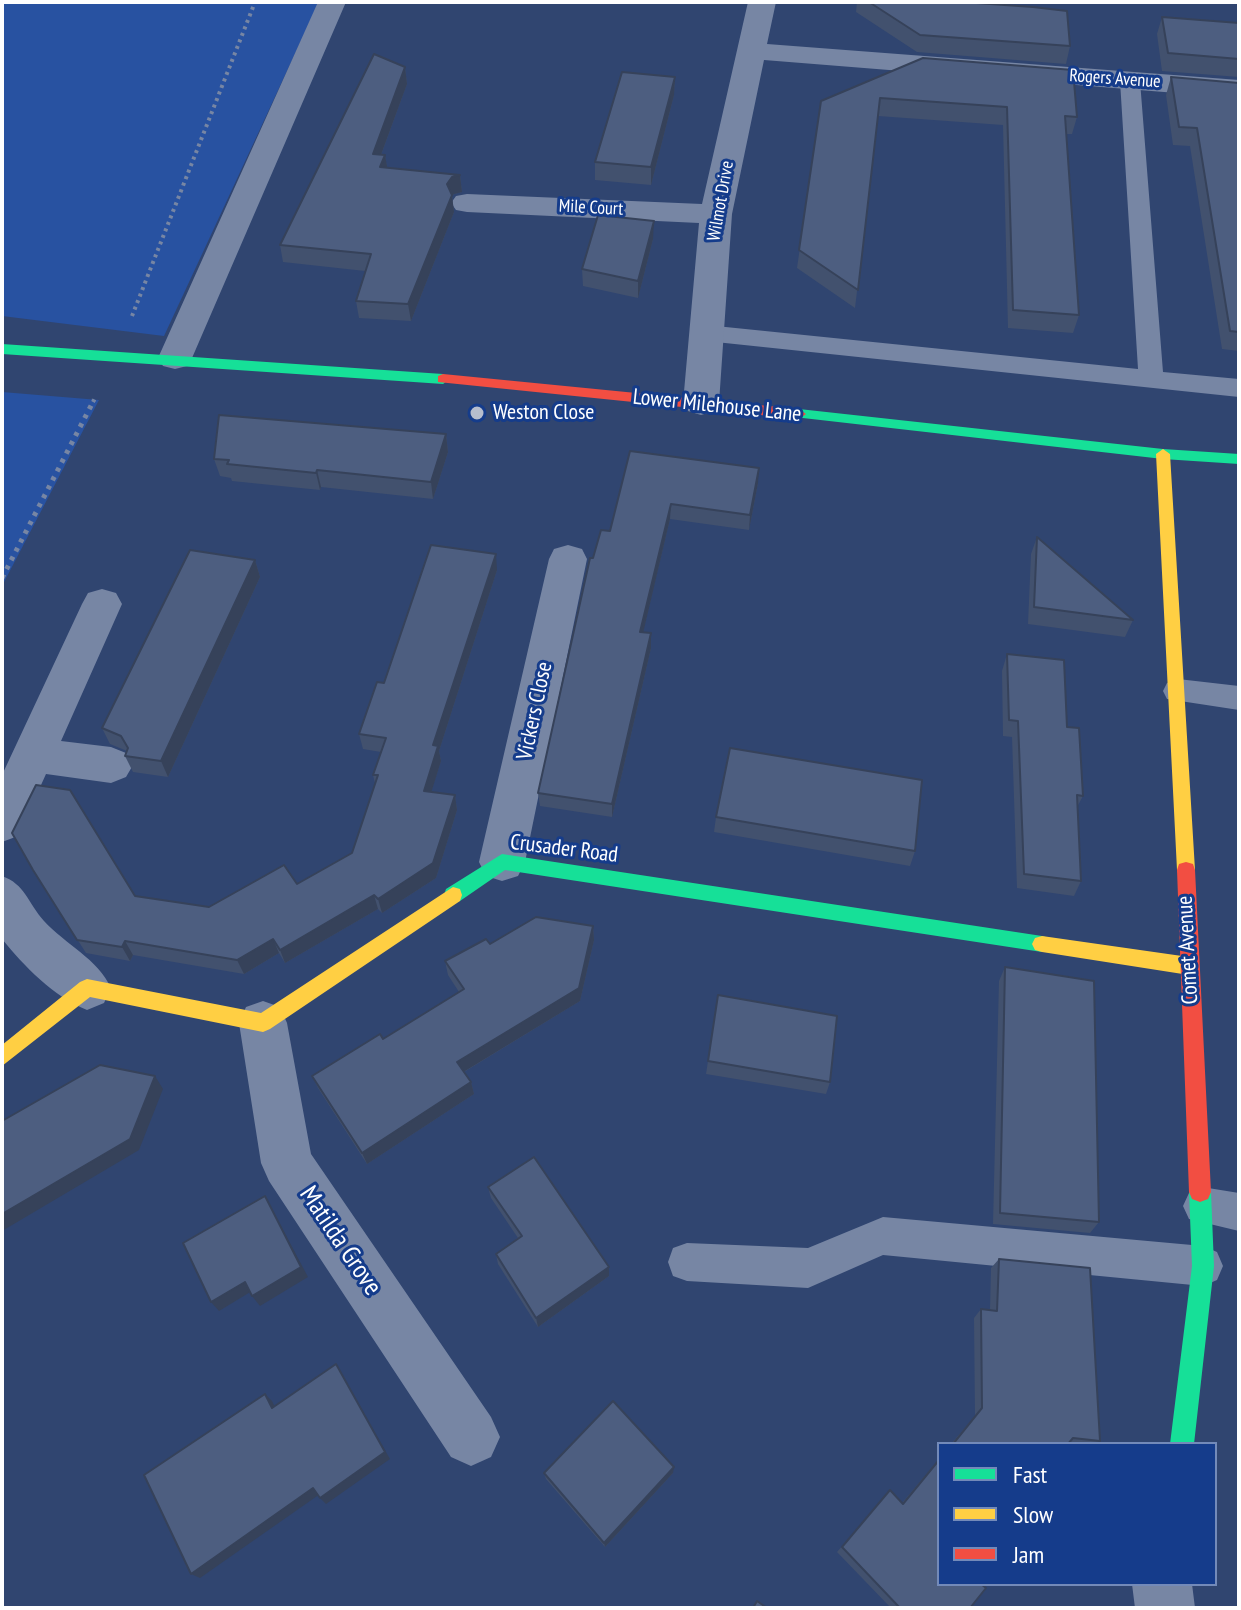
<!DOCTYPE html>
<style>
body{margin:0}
#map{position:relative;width:1241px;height:1610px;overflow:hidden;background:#304570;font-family:"PT Sans Narrow",sans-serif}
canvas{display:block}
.frame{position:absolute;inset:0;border:4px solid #fff;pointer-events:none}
.legend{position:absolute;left:937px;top:1442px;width:280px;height:144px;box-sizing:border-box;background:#153c8b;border:2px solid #738ab9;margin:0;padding:10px 14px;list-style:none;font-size:24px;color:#fff}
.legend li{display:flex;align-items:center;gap:16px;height:40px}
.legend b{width:40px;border:2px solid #738ab9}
</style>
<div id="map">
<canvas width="1241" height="1610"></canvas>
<div class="frame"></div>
<ul class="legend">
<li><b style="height:10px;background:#16e098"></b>Fast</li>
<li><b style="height:10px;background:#ffcf43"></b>Slow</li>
<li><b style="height:10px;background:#f24e42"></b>Jam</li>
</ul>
</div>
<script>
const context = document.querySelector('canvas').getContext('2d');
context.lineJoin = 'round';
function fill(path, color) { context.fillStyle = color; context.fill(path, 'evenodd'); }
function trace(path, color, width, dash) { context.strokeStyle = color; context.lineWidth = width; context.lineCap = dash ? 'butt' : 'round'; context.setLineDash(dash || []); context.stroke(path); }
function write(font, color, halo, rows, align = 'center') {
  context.font = font + ' "PT Sans Narrow",sans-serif'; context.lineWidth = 6; context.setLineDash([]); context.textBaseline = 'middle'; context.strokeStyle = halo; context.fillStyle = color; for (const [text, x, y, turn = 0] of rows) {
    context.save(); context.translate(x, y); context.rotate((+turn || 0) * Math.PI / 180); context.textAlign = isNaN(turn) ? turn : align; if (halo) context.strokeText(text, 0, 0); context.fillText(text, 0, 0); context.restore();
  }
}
fill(new Path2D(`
 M2,2H319L164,336L2,316Z
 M2,392L99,400L2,586Z`), '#2852a1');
trace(new Path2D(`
 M132,316L255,2
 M93,402L95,398`), '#7786a4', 4, [3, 4]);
trace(new Path2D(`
 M2,578L94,400`), '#7786a4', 5, [4, 6]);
fill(new Path2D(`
 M1130,75L1140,81L1163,372L1239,379V397L706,341L697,339L694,333L697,327L706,325L1138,369L1120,81Z
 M1178,679L1239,686V710L1167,699L1163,691L1167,683Z
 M1202,1187L1239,1193V1231L1189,1219L1183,1206L1189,1193Z
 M883,1217L1203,1246L1217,1252L1223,1266L1217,1280L1203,1286L883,1255L808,1288L687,1281L673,1276L668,1262L673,1248L687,1243L808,1248Z`), '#7786a4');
fill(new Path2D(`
 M318,2H346L192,358L187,366L175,369L163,366L158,358Z
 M748,2H776L767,44L1239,80V98L764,60L732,214L719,403L714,411L701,415L688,411L683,403L699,223L467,212L456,210L451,203L456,196L467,194L702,204Z
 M568,545L582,549L587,559L525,862L518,876L502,881L486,876L479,862L549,559L554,549Z
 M102,589L116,593L122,604L61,741L111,747L126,753L133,765L126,777L111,783L46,774L18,836L2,842V775L82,604L88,593Z
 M2,876C25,884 28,903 44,921C65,944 98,959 111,988L104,1003L87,1010C54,997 24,966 2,939Z
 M263,1001L280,1007L287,1023L311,1154L491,1417L500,1437L491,1457L471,1466L451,1457L269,1181L261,1163L239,1023L246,1007Z
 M1132,1584H1192L1195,1608H1135Z`), '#7786a4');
fill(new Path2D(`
 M2,344L443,374L450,379L443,384L2,354Z
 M799,409L1163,449L1239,454V464L1163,459L794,417V411Z
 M502,854L1042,936L1049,938L1052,944L1049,950L1042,952L505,870L460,901L453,903L446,901L444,895L446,889Z
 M1200,1182L1208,1185L1211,1192L1214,1266L1194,1444H1170L1192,1266L1189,1192L1192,1185Z`), '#16e098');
fill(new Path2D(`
 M1163,449L1170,454L1195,870L1193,876L1186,878L1179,876L1177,870L1156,454Z
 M453,887L460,889L462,895L460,901L270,1029L263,1032L90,997L2,1066V1045L80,982L87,979L261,1013Z
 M1042,936L1189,957L1196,960L1199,966L1196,972L1189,975L1042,952L1035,950L1032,944L1035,938Z`), '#ffcf43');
fill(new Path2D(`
 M443,374L799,409L806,414L799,419L438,382V376Z
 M1186,862L1193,864L1195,870L1211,1192L1208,1199L1200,1202L1192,1199L1189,1192L1177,870L1179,864Z`), '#f24e42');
fill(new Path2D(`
 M857,2H962L1070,46L1066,64L917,52L856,12Z
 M1162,17L1239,23V77L1162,71L1157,34Z
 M923,58L1077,117L1072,134H1066L1079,315L1073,333L1008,328L1003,125L878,116L855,308L797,268L821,101Z
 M405,67L407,84L381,155H385L387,168L460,175L462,192L454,194L452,196L454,212L411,321L359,318L356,301L365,271L283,262L280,245Z
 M675,77L674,95L651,185L595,180V162Z
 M1171,77L1239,83V351L1222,349L1190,146L1173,145L1166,95Z
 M653,239L638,298L583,286L582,269Z
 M446,434L448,452L433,499L321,487L320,490L232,481L231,478L220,476L214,459Z
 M630,451L758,483L749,530L670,519L643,632L651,633V648L612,817L540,806L538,793L593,558L610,531Z
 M1037,537L1133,620L1125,637L1028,624L1031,554Z
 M255,560L260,577L168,777L133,772L125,756L127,751L110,744L102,728Z
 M497,570L439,751L441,761L431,792L455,795L457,810L436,878L382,913L378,909L285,963L279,953L244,974L133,955L130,961L86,953L33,870L135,896L209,907L297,884L352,853L375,783L373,775L381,752L363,749L359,734L384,683Z
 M1007,654L1067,727L1083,796L1077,807L1081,881L1074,896L1017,888L1012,737L1003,736L1002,671Z
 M716,817L915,851L910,866L714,832Z
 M593,926L594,940L580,1001L464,1072L471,1082L474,1094L367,1164L318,1088L312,1076L383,1039L459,992L448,975L445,961L490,944Z
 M1005,967L1099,1222L1090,1233L993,1224L999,981Z
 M718,995L830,1082L826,1094L706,1074Z
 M488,1187L609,1267V1276L538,1327L498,1264L496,1254L518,1238L491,1198Z
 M999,1259L1100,1441L1096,1444H951L975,1416L974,1318L981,1309L990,1310L991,1268Z
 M939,1459V1584L970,1608H891L837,1552L890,1490L902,1503Z
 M544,1473H673L605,1547L546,1479Z`), '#42516e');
fill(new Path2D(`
 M405,67L407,84L375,171L373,154Z
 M675,77L674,95L651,185V167Z
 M385,155L388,172L380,167Z
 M460,175L462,192L454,194L452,196L454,212L411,321L408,304L447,184L452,177Z
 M654,221L653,239L638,298V281Z
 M446,434L448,452L433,499L431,482Z
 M759,468L758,483L749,530L750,515Z
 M317,470L321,487L320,490L316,473Z
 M671,504L670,519L640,646V632Z
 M496,554L497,570L439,751L441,761L427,806L424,791L433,745Z
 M255,560L260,577L168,777L161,761Z
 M651,633V648L612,817V804Z
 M455,795L457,810L436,878L382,913L378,899Z
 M374,895L378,909L285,963L280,950Z
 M593,926L594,940L580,1001L460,1074L457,1062Z
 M273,939L279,953L244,974L237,960Z
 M125,941L133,955L130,961L122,947Z
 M155,1076L163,1089L139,1150L2,1231V1214Z
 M471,1082L474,1094L367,1164L362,1153Z
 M265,1196L308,1277L260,1306L252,1296Z
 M609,1267V1276L538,1327L536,1318Z
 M245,1282L252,1291L219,1311L211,1302Z
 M336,1364L390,1459L326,1504L320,1498Z
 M265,1394L272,1401L279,1415L272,1408Z
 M674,1467L673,1473L605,1547L604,1543Z
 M313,1488L320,1494L200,1578L191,1574Z`), '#36425a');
const building = new Path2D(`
 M869,2H962L1033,7L1067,11L1070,46L920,35Z
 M1162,17L1239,23V59L1168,53Z
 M374,54L405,67L373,154L385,155L380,167L460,175L452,177L447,184L452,195L408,304L356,301L371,254L280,245Z
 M923,58L1073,70L1077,117L1065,116L1079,315L1013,310L1007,107L880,98L858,290L799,250L821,101Z
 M622,72L675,77L651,167L595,162Z
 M1171,77L1239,83V332L1230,331L1197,128L1179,127Z
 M598,215L654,221L638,281L582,269Z
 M219,415L446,434L431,482L317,470L316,473L227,464L229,460L214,459Z
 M630,451L759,468L750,515L671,504L640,632L651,633L612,804L538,793L590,558H593L601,530L610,531Z
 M1037,537L1133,620L1034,607Z
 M431,545L496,554L433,745L438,746L424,791L455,795L433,863L378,899L374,895L280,950L273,939L237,960L125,941L122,947L77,940L33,870L12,833L36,785L70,790L135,896L209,907L284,865L297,884L352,853L378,775H373L386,738L359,734L377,682L384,683Z
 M190,550L255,560L161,761L125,756L128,748L121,736L102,728Z
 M1007,654L1064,660L1067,727L1079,728L1083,796L1077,795L1081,881L1024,874L1018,721L1009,720Z
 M730,748L922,780L915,851L716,817Z
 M536,917L593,926L579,988L457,1062L471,1082L362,1153L312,1076L380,1034L383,1039L464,989L445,961L486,939L490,944Z
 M1005,967L1094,981L1099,1222L1000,1213Z
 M718,995L837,1016L830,1082L708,1061Z
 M100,1065L155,1076L130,1139L2,1214V1121Z
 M534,1157L609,1267L536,1318L496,1254L522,1236L488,1187Z
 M265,1196L301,1267L252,1296L245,1282L211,1302L183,1243Z
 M999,1259L1090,1268L1100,1441L1073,1438L1068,1444H953L982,1408L981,1309L997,1311Z
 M336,1364L385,1452L320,1498L313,1488L191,1574L144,1475L265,1394L272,1408Z
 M613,1401L674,1467L604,1543L544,1473Z
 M939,1460V1584H981L986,1588L970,1608H900L842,1547L890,1490L903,1504Z
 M757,1601L767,1608H753Z`);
fill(building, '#4d5e80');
trace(building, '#36425a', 2);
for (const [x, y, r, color] of [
 [477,413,8,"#b7becd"]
]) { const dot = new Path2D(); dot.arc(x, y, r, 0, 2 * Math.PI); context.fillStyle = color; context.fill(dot); trace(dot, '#153c8b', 3); }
write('18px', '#fff', '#153c8b', [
 ["Rogers Avenue",1115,79,4],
 ["Wilmot Drive",721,201,-80],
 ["Mile Court",591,208,3]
]);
write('22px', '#fff', '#153c8b', [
 ["Lower Milehouse Lane",717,406,6],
 ["Vickers Close",535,711,-78],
 ["Crusader Road",564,849,7],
 ["Comet Avenue",1188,950,-93]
]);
write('22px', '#fff', '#153c8b', [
 ["Weston Close",493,413]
], 'left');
write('26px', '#fff', '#153c8b', [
 ["Matilda Grove",340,1241,56]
]);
</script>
